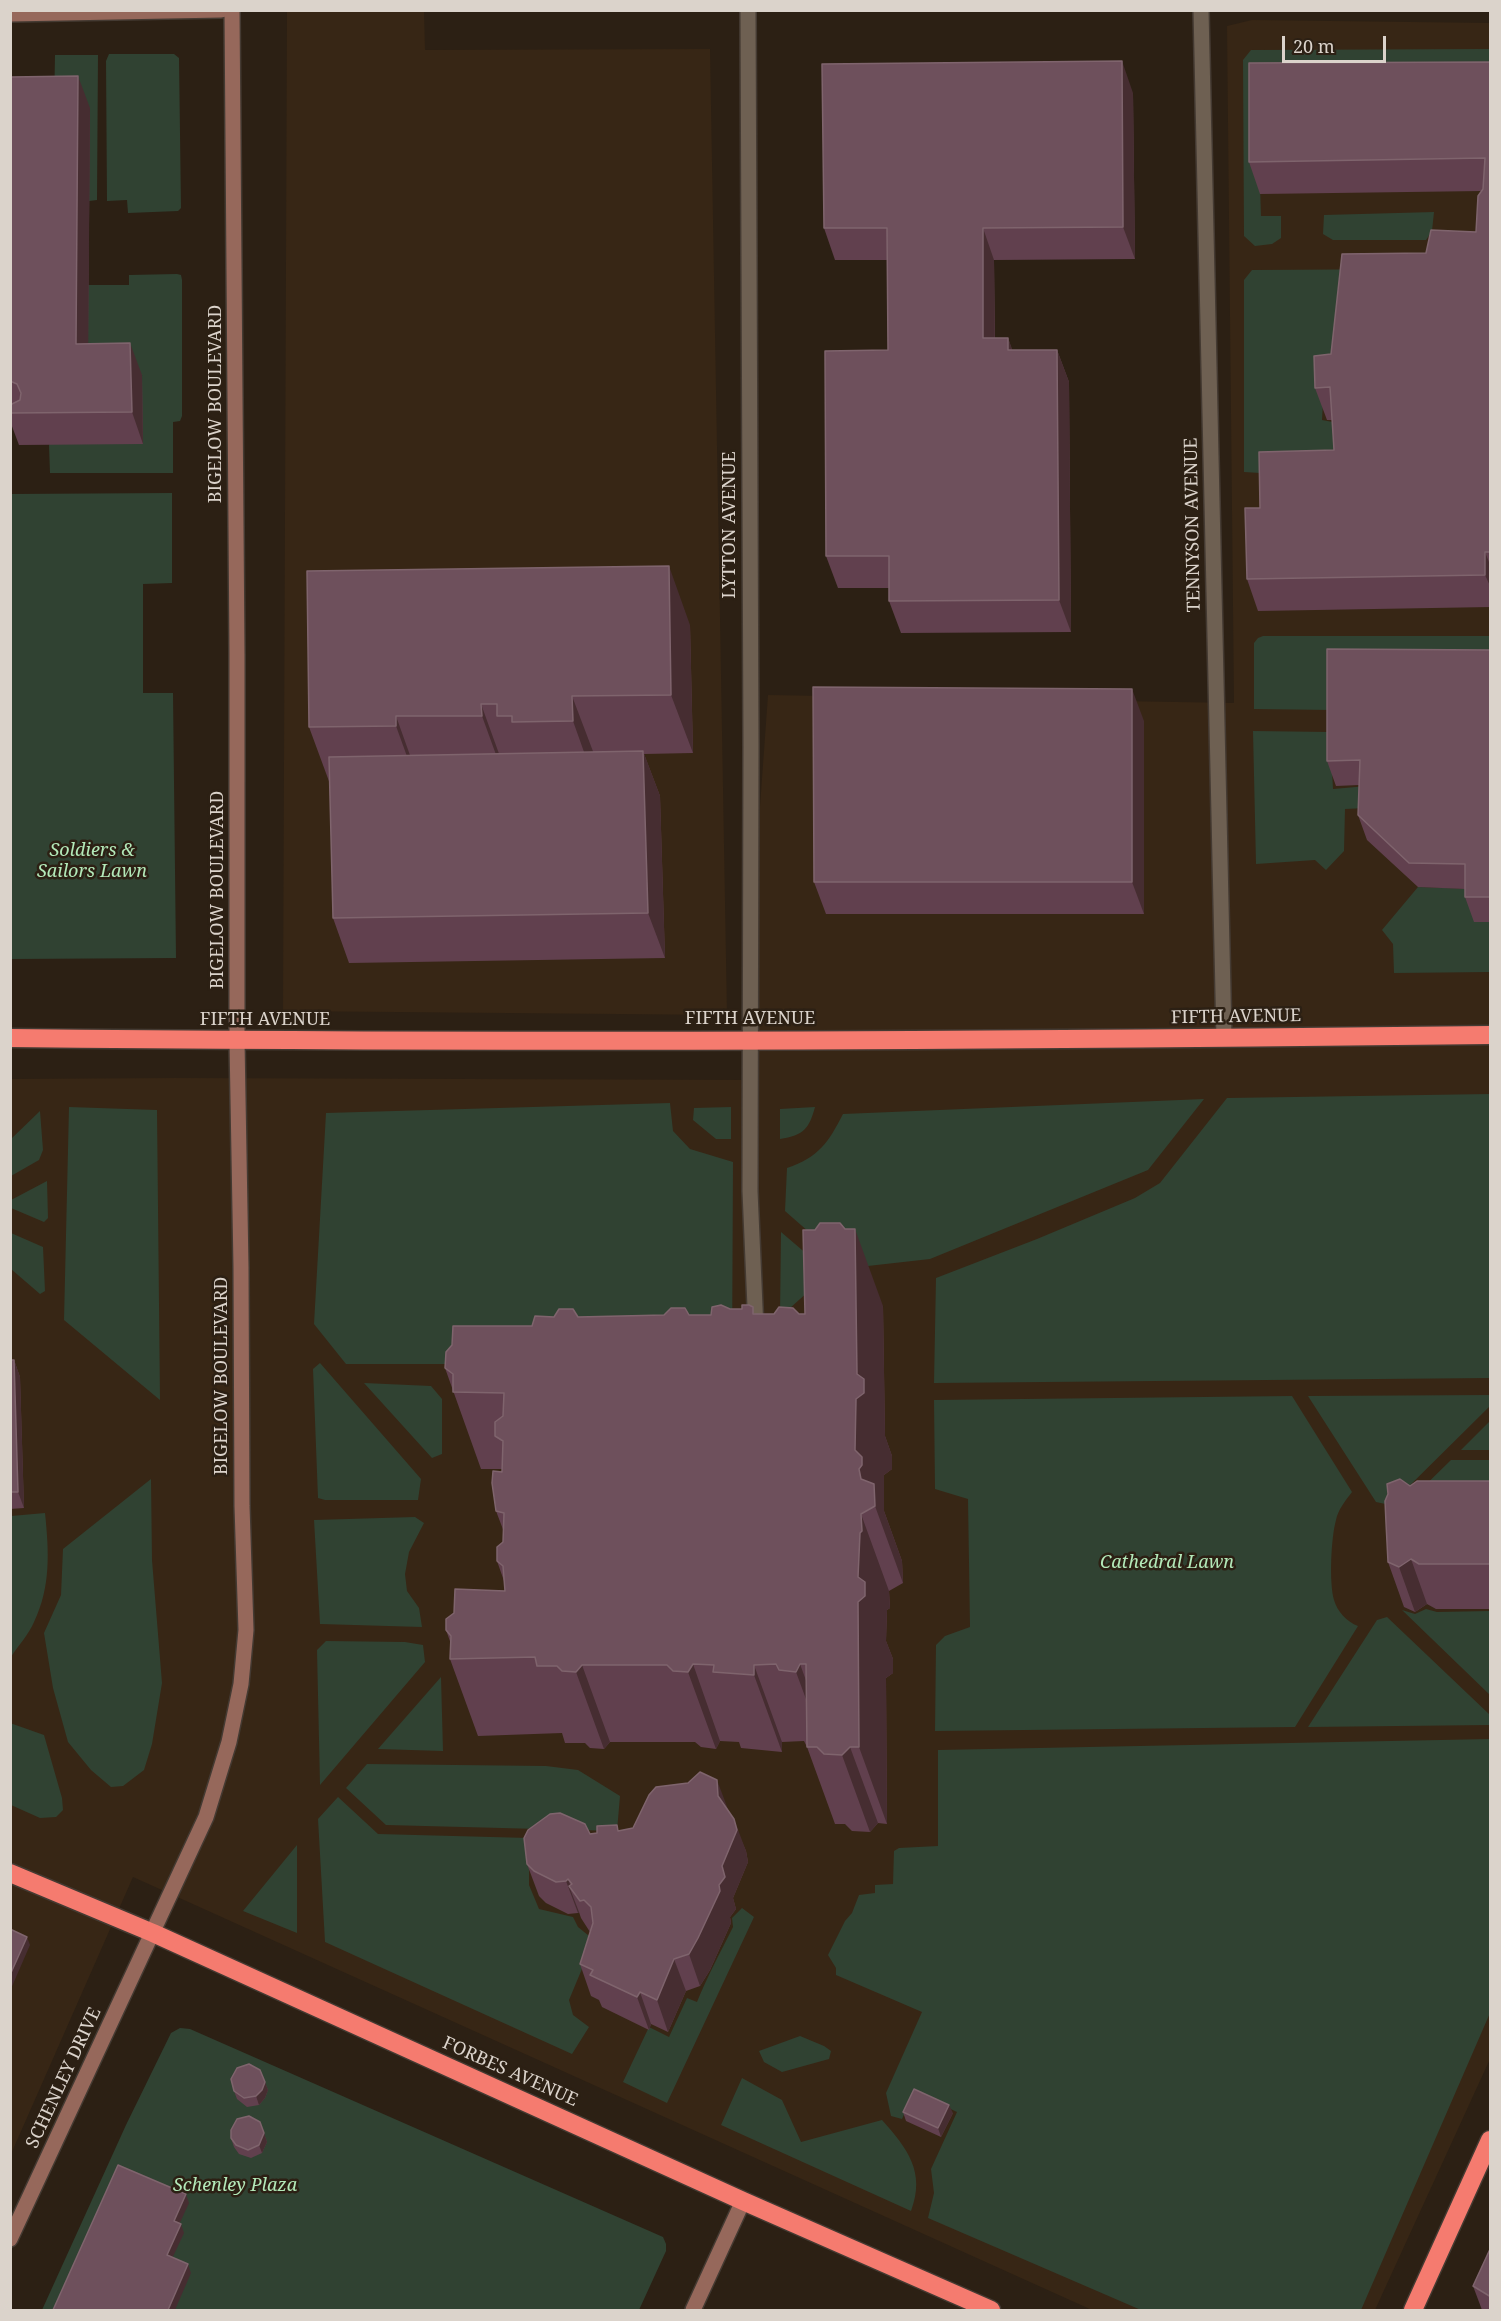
<!DOCTYPE html>
<style>
body{margin:0}
#map{position:relative;width:1501px;height:2321px;overflow:hidden;background:#2c2014;font-family:"Noto Serif",serif}
canvas{display:block}
.frame{position:absolute;inset:0;border:12px solid #dbd3cb;pointer-events:none}
.scale{position:absolute;left:1282px;top:36px;width:104px;height:27px;box-sizing:border-box;border:3px solid #dbd3cb;border-top:0;padding-left:8px;font-size:18px;line-height:21px;white-space:nowrap;color:#dbd3cb;-webkit-text-stroke:4px #2c2014;paint-order:stroke}
</style>
<div id="map">
<canvas width="1501" height="2321"></canvas>
<div class="frame"></div>
<div class="scale">20 m</div>
</div>
<script>
const context = document.querySelector('canvas').getContext('2d');
context.lineJoin = 'round';
function fill(path, color) { context.fillStyle = color; context.fill(path, 'evenodd'); }
function trace(path, color, width, dash) { context.strokeStyle = color; context.lineWidth = width; context.lineCap = dash ? 'butt' : 'round'; context.setLineDash(dash || []); context.stroke(path); }
function write(font, color, halo, rows, align = 'center') {
  context.font = font + ' "Noto Serif",serif'; context.lineWidth = 5; context.setLineDash([]); context.textBaseline = 'middle'; context.strokeStyle = halo; context.fillStyle = color; for (const [text, x, y, turn = 0] of rows) {
    context.save(); context.translate(x, y); context.rotate((+turn || 0) * Math.PI / 180); context.textAlign = isNaN(turn) ? turn : align; if (halo) context.strokeText(text, 0, 0); context.fillText(text, 0, 0); context.restore();
  }
}
fill(new Path2D(`
 M287,11H424L425,50L710,49L727,1015L283,1011Z
 M1252,20L1490,23V2059L1375,2310H1092L133,1877L11,2154V1079L175,1078L756,1080L758,834L768,695L1234,703L1227,26Z`), '#372615');
fill(new Path2D(`
 M1490,49V94H1257L1261,216H1281V238L1272,244L1255,246L1244,236L1243,60L1251,50Z
 M109,54H174L179,58L181,208L178,211L128,213L127,200L107,201L106,61Z
 M55,55H98L97,200L89,201L90,108H54Z
 M1434,212L1432,231L1426,240H1333L1323,234L1324,215Z
 M1425,269L1324,385L1322,420L1338,423L1340,478L1244,472V280L1252,270Z
 M177,274L181,275L182,280V416L180,421L173,422V473H50L49,445L88,376V285H129V275Z
 M172,493V583L143,584V693H173L176,958L11,959V494Z
 M1263,636H1490V670L1332,710L1254,709V643L1258,638Z
 M1253,731L1330,732L1333,789L1367,786L1366,808L1345,809L1344,851L1326,870L1315,860L1256,864Z
 M1418,887L1474,889L1490,921V972L1394,973L1393,944L1382,930Z
 M1490,1094V1378L934,1383L936,1278L1037,1239L1135,1198L1160,1183L1227,1098Z
 M1204,1099L1148,1170L930,1259L850,1268L785,1211L787,1168C819,1157 828,1143 843,1114Z
 M670,1103L673,1131L690,1149L733,1162L732,1364H346L314,1324L326,1113Z
 M69,1107L157,1110L160,1400L64,1320Z
 M731,1107V1139H716L693,1120L694,1108Z
 M815,1107C809,1129 804,1135 780,1139V1109Z
 M40,1111L43,1150L39,1160L11,1176V1139Z
 M47,1181L48,1218L44,1222L11,1208V1200Z
 M781,1232L829,1273L780,1317Z
 M11,1233L43,1247L45,1291L40,1294L11,1269Z
 M320,1363L421,1479L418,1500H325L318,1498L313,1369Z
 M364,1383L431,1386L442,1399V1454L432,1458Z
 M1490,1395V1406L1390,1505L1376,1502L1308,1396Z
 M1292,1396L1352,1492C1345,1501 1338,1510 1336,1520C1331,1538 1329,1582 1334,1600C1337,1611 1347,1622 1358,1626L1295,1727L935,1731L936,1645L945,1636L970,1627L968,1499L935,1489L934,1400Z
 M1490,1421V1450H1461Z
 M1451,1460H1490V1523L1399,1511Z
 M151,1479L152,1560L162,1683L152,1744L144,1770L123,1786L111,1787L91,1770L68,1742L53,1688L44,1633L61,1595L63,1549Z
 M45,1513C49,1551 51,1587 34,1622C29,1634 18,1646 11,1657V1516Z
 M415,1517L424,1523L409,1552L405,1574L407,1591L419,1608L422,1627L320,1624L314,1520Z
 M1426,1609L1437,1612L1490,1611V1695L1402,1610L1415,1614Z
 M1387,1617L1490,1715V1725L1308,1727L1377,1620Z
 M326,1641L405,1642L423,1645L425,1662L320,1785L317,1650Z
 M441,1677L443,1751L378,1749Z
 M10,1723L44,1735L62,1798L63,1810L56,1817L40,1818L11,1805Z
 M1490,1739V2013L1361,2310H1141L928,2218L934,2193L931,2169L957,2112L914,2092L902,2119L891,2116L886,2093L922,2012L836,1975V1968L828,1955L845,1921L852,1913L859,1895L875,1893V1885L893,1884L894,1851L899,1848L938,1846V1750Z
 M367,1764L546,1766L578,1770L620,1796L617,1831L386,1825L346,1788Z
 M338,1797L378,1834L529,1838V1885L539,1909L573,1917L578,1927L594,1940L569,2000L573,2015L589,2027L572,2054L325,1942L318,1819Z
 M297,1845V1933L243,1911Z
 M742,1908L754,1917L667,2103L623,2082L649,2027L669,2037L687,1998L697,2002C707,1977 720,1953 733,1927L732,1918Z
 M180,2028L190,2029L663,2237L666,2244V2251L639,2310H42L126,2125L171,2033Z
 M800,2036L824,2046L831,2051L829,2059L782,2072L764,2062L759,2051Z
 M742,2078L782,2100L801,2142L882,2120C907,2148 926,2172 911,2211L721,2125Z`), '#304232');
const street = new Path2D(`
 M748,10L751,744L750,1191L756,1330
 M1201,10L1224,1038`);
const secondary = new Path2D(`
 M10,14L221,10
 M10,2239L206,1817L229,1742L241,1684L246,1630L242,1506L241,1267L237,1042V654L232,10
 M693,2310L743,2201`);
const highway = new Path2D(`
 M10,1038C504,1043 997,1041 1490,1035
 M10,1873L153,1933L743,2201L991,2310
 M1413,2310L1490,2140`);
trace(street, '#443a32', 18);
trace(secondary, '#443a32', 18);
trace(highway, '#443a32', 21);
trace(street, '#6e6052', 15);
trace(secondary, '#96685b', 15);
trace(highway, '#f57b6f', 18);
fill(new Path2D(`
 M1491,62V607L1258,611L1247,579L1260,508L1334,450L1332,420H1327L1315,388L1331,354L1426,253L1476,232L1482,191L1260,194L1249,162Z
 M10,77L90,108L88,344L142,375L143,444L19,445L10,421Z
 M1133,93L1135,259L994,260L995,338H1008L1012,350H1057L1069,382L1071,632L901,633L889,601V588H838L826,556L888,350L887,260H835L824,228Z
 M690,625L693,753L644,754L660,796L665,958L349,963L333,918L330,784L309,727Z
 M1491,650V922H1474L1465,897V889L1418,887L1367,840L1358,815L1359,785L1336,786L1327,761Z
 M1144,721V914H826L814,882Z
 M883,1306L885,1436L892,1456V1469L884,1475V1511L902,1561L903,1583L889,1591L890,1608L887,1610L886,1641L893,1659V1673L886,1678L887,1824L878,1823L870,1832L852,1831L845,1824H835L807,1747L804,1741L782,1742V1752L741,1748L739,1742L720,1741L716,1749L701,1747L695,1742H610L604,1749L590,1748L585,1743H565L562,1733L478,1736L450,1659L451,1644L446,1630L505,1591L504,1581L497,1561L503,1542L504,1532L496,1511L502,1469H481L445,1368L532,1326L578,1317L711,1315L730,1309L756,1314H805Z
 M10,1360H14L20,1377L24,1508L10,1509Z
 M1491,1481V1609H1436L1427,1604L1415,1612L1404,1607L1388,1562L1410,1486Z
 M728,1810L746,1851L748,1862L733,1898L736,1909L730,1917L731,1923L710,1970L700,1986L686,1991L668,2032L651,2024L649,2030L602,2007L599,2000L591,1996L580,1964L590,1932L581,1918L579,1912L578,1913L568,1914L546,1903L539,1896L527,1864L590,1834L619,1831Z
 M260,2070L268,2090L265,2098L259,2105L247,2107L237,2099L234,2091Z
 M903,2112L953,2113L941,2137L906,2121Z
 M260,2122L267,2142L262,2153L251,2158L239,2154L234,2147L231,2138Z
 M1491,2247V2310H1482L1473,2286Z`), '#61404e');
fill(new Path2D(`
 M1122,61L1133,93L1135,259L1123,227Z
 M78,76L90,108L88,376L76,344Z
 M983,228L994,260L995,370L983,338Z
 M1008,338L1020,370L1008,350Z
 M130,343L142,375L143,444L132,412Z
 M1057,350L1069,382L1071,632L1059,600Z
 M1485,552L1491,567V588L1485,575Z
 M669,566L690,625L693,753L671,695Z
 M1132,689L1144,721V914L1132,882Z
 M572,696L594,754V780L573,721Z
 M481,704L502,762L503,774L482,716Z
 M396,716L417,775V784L396,726Z
 M643,751L660,796L665,958L648,913Z
 M855,1229L883,1306L885,1436L892,1456V1469L884,1475V1511L902,1561L903,1583L875,1506L861,1479L855,1450L857,1374Z
 M14,1360L20,1377L24,1508L18,1492Z
 M861,1514L889,1591L890,1608L887,1610L886,1641L893,1659V1673L886,1678L887,1824L859,1747L858,1577Z
 M1411,1559L1427,1604L1415,1612L1399,1567Z
 M693,1664L720,1741L716,1749L688,1672Z
 M800,1664L828,1741L824,1748L796,1672Z
 M582,1665L610,1742L604,1749L576,1672Z
 M754,1665L782,1742V1752L754,1675Z
 M850,1747L878,1823L870,1832L842,1755Z
 M717,1780L729,1812L718,1796Z
 M734,1819L746,1851L748,1862L733,1898L736,1909L730,1917L731,1923L710,1970L700,1986L689,1954L719,1885L722,1866Z
 M568,1879L573,1892L569,1886L579,1912L578,1913L566,1881Z
 M27,1937L30,1945L10,1991V1975Z
 M674,1959L686,1991L668,2032L657,2000Z
 M640,1992L651,2024L649,2030L637,1997Z
 M265,2082L268,2090L265,2098L259,2105L256,2096Z
 M949,2105L953,2113L941,2137L938,2128Z
 M264,2133L267,2142L262,2153L259,2145Z
 M186,2194L189,2203L177,2229L174,2221Z
 M181,2224L184,2233L170,2263L167,2255Z
 M188,2264L191,2273L175,2310H168Z`), '#462d31');
const building = new Path2D(`
 M1122,61L1123,227L983,228V338H1008V350H1057L1059,600L889,601V556H826L825,351L888,350L887,228H824L822,64Z
 M1491,62V552H1485V575L1247,579L1245,508H1260L1259,452L1334,450L1330,387L1315,388L1314,356L1331,354L1342,254L1426,253L1431,230L1476,232L1478,196L1483,189L1485,158L1249,162V63Z
 M78,76L76,344L130,343L132,412L10,413V405L20,400L21,393L17,384L10,381V77Z
 M669,566L671,695L572,696L573,721L512,722V716H497V704H481L482,716H396V726L309,727L307,571Z
 M1327,649L1491,650V897H1465V864L1409,863L1358,815L1360,760L1327,761Z
 M813,687L1132,689V882H814Z
 M643,751L648,913L333,918L329,757Z
 M820,1223H840L845,1229H855L857,1374L864,1379V1393L856,1399L855,1450L862,1457V1465L859,1469L861,1479L874,1484L875,1506L861,1514L862,1531L860,1533L858,1577L865,1582V1596L858,1602L859,1747H850L842,1755L824,1754L817,1747H807L806,1664H800L796,1672L779,1670L776,1664L754,1665V1675L713,1672L714,1665L693,1664L688,1672L673,1671L667,1665H582L576,1672L562,1671L557,1666H537L535,1657L450,1659L451,1636L446,1630V1619L454,1613L455,1589L505,1591L503,1566L497,1561V1547L503,1542L504,1513L496,1511L492,1483L493,1471L502,1472L503,1441L495,1436V1422L503,1416L504,1393L453,1392V1374L445,1368L446,1352L452,1345L453,1326H532L535,1316L554,1317L559,1309H573L578,1317L664,1315L671,1308H685L689,1315H711L712,1307L721,1305L730,1309H742V1305H749L753,1307V1314H774L779,1307L793,1308L799,1314H805L803,1230H815Z
 M10,1360H14L18,1492H10Z
 M1400,1479L1410,1486L1417,1481H1491V1564H1419L1411,1559L1399,1567L1388,1562L1386,1523L1385,1501L1388,1494L1387,1484Z
 M700,1772L717,1780L718,1796L734,1819L737,1830L722,1866L725,1877L719,1885L720,1891L698,1938L689,1954L674,1959L657,2000L640,1992L637,1997L590,1975L593,1970L580,1964L593,1923L591,1907L584,1900L580,1901L569,1886L572,1884L568,1879L566,1881L556,1882L534,1871L527,1864L524,1838L528,1830L550,1814L560,1813L585,1824L590,1834L597,1833V1826L617,1825L618,1831L633,1828L649,1795L656,1787L688,1783Z
 M10,1929L27,1937L10,1975Z
 M249,2064L260,2070L265,2082L262,2090L256,2096L244,2098L234,2091L231,2079L237,2068Z
 M914,2089L949,2105L938,2128L903,2112Z
 M249,2116L260,2122L264,2133L259,2145L248,2150L236,2145L231,2138V2130L237,2119Z
 M118,2165L186,2194L174,2221L181,2224L167,2255L188,2264L168,2310H53Z
 M1491,2247V2297L1473,2286Z`);
fill(building, '#6e505c');
trace(building, '#7f646d', 1.5);
write('18px', '#dbd3cb', '#2c2014', [
 ["BIGELOW BOULEVARD",216,404,-90],
 ["LYTTON AVENUE",730,525,-90],
 ["TENNYSON AVENUE",1193,525,-91],
 ["BIGELOW BOULEVARD",218,890,-90],
 ["FIFTH AVENUE",1236,1017,-1],
 ["FIFTH AVENUE",750,1019],
 ["FIFTH AVENUE",265,1020],
 ["BIGELOW BOULEVARD",222,1376,-90],
 ["FORBES AVENUE",510,2072,24],
 ["SCHENLEY DRIVE",64,2078,-65]
]);
write('italic 18px', '#b3e9b9', '#2c2014', [
 ["Soldiers &",92,851],
 ["Sailors Lawn",92,872],
 ["Cathedral Lawn",1167,1563],
 ["Schenley Plaza",235,2186]
]);
</script>
